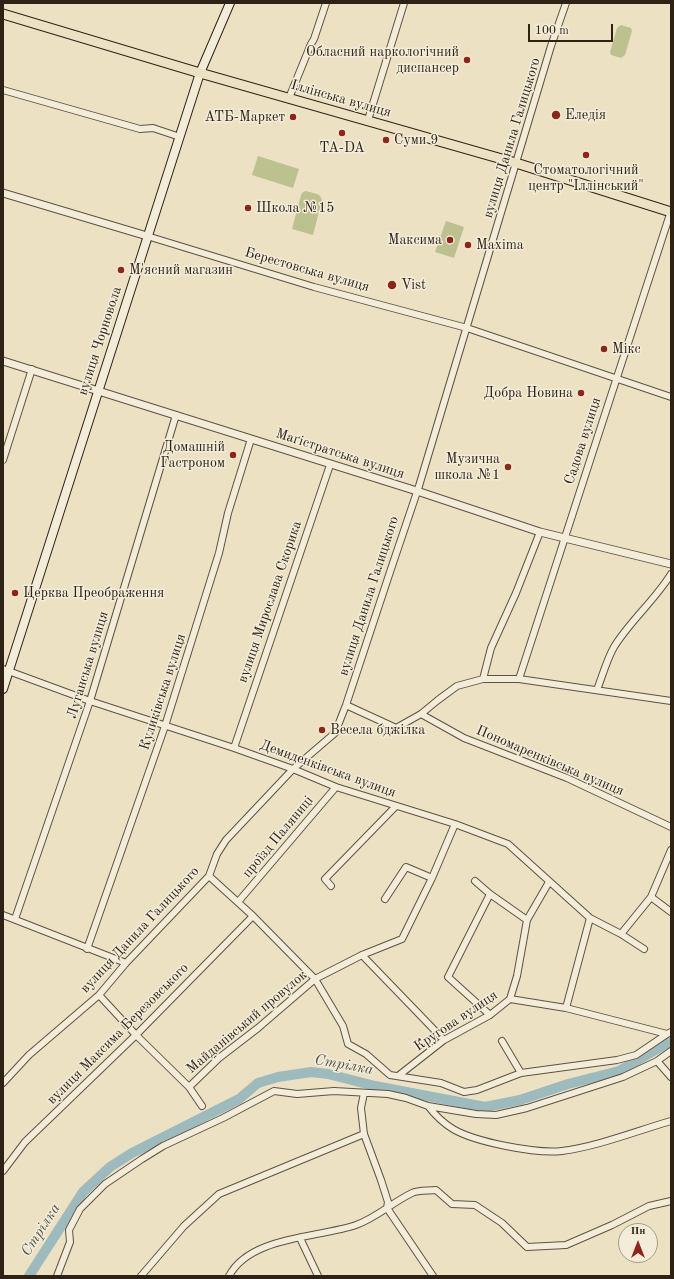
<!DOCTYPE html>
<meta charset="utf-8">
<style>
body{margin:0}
#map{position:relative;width:674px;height:1279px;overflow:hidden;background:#ede1c4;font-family:"Old Standard TT",serif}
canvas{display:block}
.frame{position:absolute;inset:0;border:4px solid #2e2215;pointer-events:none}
.north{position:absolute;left:618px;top:1223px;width:40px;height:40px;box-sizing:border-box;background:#f3ecd9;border:1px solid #a49b8b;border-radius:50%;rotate:0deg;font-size:11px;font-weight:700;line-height:16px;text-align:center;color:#2e2215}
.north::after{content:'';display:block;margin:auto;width:14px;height:18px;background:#8f2418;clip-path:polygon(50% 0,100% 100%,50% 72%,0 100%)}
.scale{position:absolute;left:528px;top:24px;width:85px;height:18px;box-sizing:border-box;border:2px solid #2e2215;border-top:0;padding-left:5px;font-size:12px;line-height:14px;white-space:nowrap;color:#2e2215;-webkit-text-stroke:3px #f3ecd9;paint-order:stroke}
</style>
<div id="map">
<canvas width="674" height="1279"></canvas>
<div class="frame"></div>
<div class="north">Пн</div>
<div class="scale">100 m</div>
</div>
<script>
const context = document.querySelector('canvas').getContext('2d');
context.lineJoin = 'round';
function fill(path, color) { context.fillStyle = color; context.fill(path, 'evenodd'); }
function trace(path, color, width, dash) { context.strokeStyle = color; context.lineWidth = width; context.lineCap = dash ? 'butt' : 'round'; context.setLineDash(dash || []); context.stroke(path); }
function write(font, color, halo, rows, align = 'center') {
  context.font = font + ' "Old Standard TT",serif'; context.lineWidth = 3; context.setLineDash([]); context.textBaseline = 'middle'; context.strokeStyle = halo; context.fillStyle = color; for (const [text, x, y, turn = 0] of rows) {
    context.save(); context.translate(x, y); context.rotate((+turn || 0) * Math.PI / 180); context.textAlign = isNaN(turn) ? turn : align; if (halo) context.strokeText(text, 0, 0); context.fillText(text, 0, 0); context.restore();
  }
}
fill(new Path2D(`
 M621,25L631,28L632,31L625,55L621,58L611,55L610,52L617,28Z
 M258,156L299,169L293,188L252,175Z
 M306,191C312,193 321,193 322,200L313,235L292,229L301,195L303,192Z
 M446,221L464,227L454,258L435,252Z`), '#bdc190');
trace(new Path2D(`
 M29,1276L83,1192L110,1167L132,1153L239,1099L258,1083L278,1077L311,1072L328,1074L375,1086L485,1107L520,1100L568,1084L619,1071L671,1041`), '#9dbbbe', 10);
const minor = new Path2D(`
 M3,90L140,129L153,128L180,137
 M289,98L311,44L314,39L326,3
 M368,120L404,3
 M147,236L314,287L467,328L671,397
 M3,460L32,369
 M3,669L90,701L234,748L293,769L336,787L455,824L508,844L590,918L621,934L644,949
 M483,679L491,648L516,593L540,532
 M519,679L671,211
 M597,690C602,677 607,659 614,647C630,621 655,600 671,574
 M346,705L396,728L421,714L438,700L457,686L483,679H519L671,701
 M421,714L464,738L567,778L671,827
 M234,748L330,465
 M209,876L253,916L315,979L343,1026L348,1044L366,1054L390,1075L441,1083L464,1092L477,1090L521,1073L617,1060L636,1055L667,1034
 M475,881L490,894L527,920
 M331,886L325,879L396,806
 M490,894L448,977L490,1015
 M651,897L671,912
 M385,899L406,867L432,878
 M238,902L336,787
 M3,915L126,963
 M15,919L90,701L176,415
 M621,934L651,897L671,850
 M87,949L165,726L219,553L228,513L251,439
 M362,955L444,1040
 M99,995L136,1035L189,1087L202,1106
 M510,999L517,976L527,920L549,882
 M566,1008L590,918
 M502,1041L521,1073
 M657,1061L671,1077
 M398,1076L444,1040L490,1015L510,999L566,1008L667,1034L671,1032
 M3,1083L29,1055L99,995L126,963L209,876L217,854L226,840L293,769L335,733L346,705L390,572L419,486L551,46L566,3
 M189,1087L219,1058L258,1028L315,979L362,955L402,939L432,878L455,824
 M364,1093L361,1108L364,1134L381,1180L388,1202L387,1208L433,1276
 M428,1106C435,1115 443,1123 453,1129C475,1142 536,1154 562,1151C599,1146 636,1131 671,1121
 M3,1171L25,1142L136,1035L253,916
 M300,1238L318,1276
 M57,1276L70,1242L69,1230L80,1209L105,1184L142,1159L163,1146L223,1118L274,1091L297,1094L334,1091L388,1094L406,1098L428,1106L476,1114L496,1115L527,1108L623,1077L657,1061L671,1051
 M141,1276L184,1226L219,1194L364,1134
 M229,1276C250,1236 318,1238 356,1225C376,1218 393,1202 412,1193C418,1190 429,1191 436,1190L452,1204L475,1205L502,1223L527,1247L566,1245L612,1225L649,1206L671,1201`);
const tertiary = new Path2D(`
 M3,193L147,236
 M3,361L420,492L540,532L671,564`);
const secondary = new Path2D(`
 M3,689L200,73L230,3`);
const primary = new Path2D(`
 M3,14L200,73L516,163L671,212`);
trace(minor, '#5e5241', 8);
trace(tertiary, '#5e5241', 9);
trace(secondary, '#2e2215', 10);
trace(primary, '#2e2215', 11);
trace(minor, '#f3ecd9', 6);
trace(tertiary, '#f3ecd9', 7);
trace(secondary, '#f3ecd9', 8);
trace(primary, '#ede1c4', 9);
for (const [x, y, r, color] of [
 [467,60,4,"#8f2418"],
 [556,115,5,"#8f2418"],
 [293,117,4,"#8f2418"],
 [342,133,4,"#8f2418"],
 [386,140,4,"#8f2418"],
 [586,155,4,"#8f2418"],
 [248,208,4,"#8f2418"],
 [450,240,4,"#8f2418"],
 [468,245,4,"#8f2418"],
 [121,270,4,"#8f2418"],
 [392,285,5,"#8f2418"],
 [604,349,4,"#8f2418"],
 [581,393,4,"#8f2418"],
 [233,455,4,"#8f2418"],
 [508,467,4,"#8f2418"],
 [15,593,4,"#8f2418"],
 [322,730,4,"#8f2418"]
]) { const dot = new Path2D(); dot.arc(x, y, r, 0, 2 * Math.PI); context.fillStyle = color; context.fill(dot); trace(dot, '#f3ecd9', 1.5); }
write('14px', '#2e2215', '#f3ecd9', [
 ["Обласний наркологічний",459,52,"right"],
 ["диспансер",459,68,"right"],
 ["Еледія",565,115],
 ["АТБ-Маркет",285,117,"right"],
 ["Суми 9",394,140],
 ["TA-DA",342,148,"center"],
 ["Стоматологічний",586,170,"center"],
 ["центр \"Іллінський\"",586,186,"center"],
 ["Школа №15",256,208],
 ["Максима",442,240,"right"],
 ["Maxima",476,245],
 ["М'ясний магазин",129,270],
 ["Vist",401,285],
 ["Мікс",612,349],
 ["Добра Новина",573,393,"right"],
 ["Домашній",225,447,"right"],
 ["Гастроном",225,463,"right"],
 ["Музична",500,459,"right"],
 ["школа №1",500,475,"right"],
 ["Церква Преображення",23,593],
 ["Весела бджілка",330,730]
], 'left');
write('14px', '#2e2215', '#f3ecd9', [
 ["Іллінська вулиця",341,99,16],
 ["вулиця Данила Галицького",512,138,-73],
 ["Берестовська вулиця",307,270,16],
 ["вулиця Чорновола",100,341,-72],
 ["Садова вулиця",583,441,-72],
 ["Маґістратська вулиця",340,454,18],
 ["вулиця Данила Галицького",369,596,-72],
 ["вулиця Мирослава Скорика",270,602,-71],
 ["Луганська вулиця",88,665,-73],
 ["Куликівська вулиця",163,692,-72],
 ["Пономаренківська вулиця",550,761,23],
 ["Демиденківська вулиця",328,769,20],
 ["проїзд Паляниці",278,837,-50],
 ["вулиця Данила Галицького",140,930,-47],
 ["Кругова вулиця",456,1021,-34],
 ["Майданівський провулок",247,1022,-40],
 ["вулиця Максима Березовського",118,1034,-45]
]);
write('italic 15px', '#4f5048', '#f3ecd9', [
 ["Стрілка",344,1065,10],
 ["Стрілка",41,1230,-57]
]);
</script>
